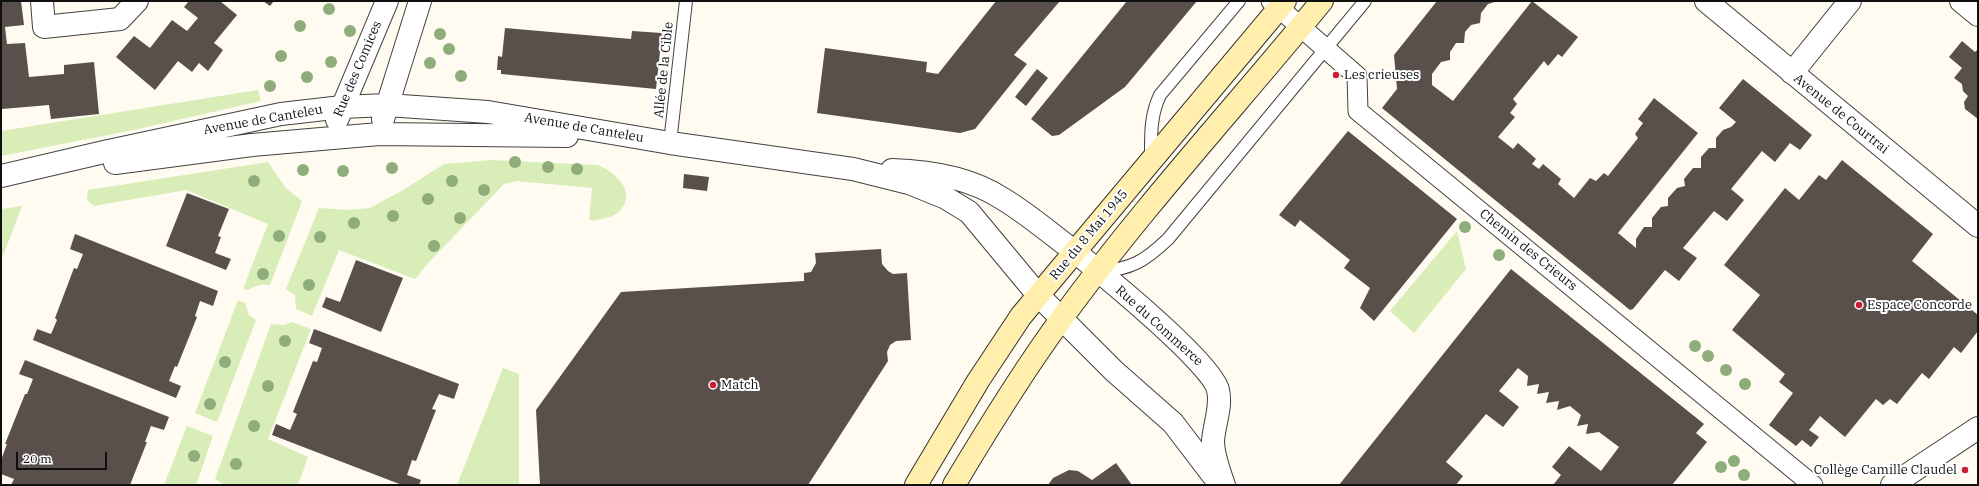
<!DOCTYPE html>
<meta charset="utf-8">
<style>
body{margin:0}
#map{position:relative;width:1979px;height:486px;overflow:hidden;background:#fffbf1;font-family:"IBM Plex Serif",serif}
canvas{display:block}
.frame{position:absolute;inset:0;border:2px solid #0f0f0f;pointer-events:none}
.scale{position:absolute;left:16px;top:452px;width:91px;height:18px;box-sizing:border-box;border:2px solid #0f0f0f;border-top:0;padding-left:5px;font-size:12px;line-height:14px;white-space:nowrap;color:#0f0f0f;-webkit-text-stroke:3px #fff;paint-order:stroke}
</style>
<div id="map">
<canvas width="1979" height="486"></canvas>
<div class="frame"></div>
<div class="scale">20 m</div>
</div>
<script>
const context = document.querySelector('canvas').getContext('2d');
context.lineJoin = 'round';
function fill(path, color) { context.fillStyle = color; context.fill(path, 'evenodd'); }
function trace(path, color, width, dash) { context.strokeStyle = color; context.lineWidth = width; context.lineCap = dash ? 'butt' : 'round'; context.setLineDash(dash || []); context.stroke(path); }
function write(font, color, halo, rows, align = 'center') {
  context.font = font + ' "IBM Plex Serif",serif'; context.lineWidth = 4; context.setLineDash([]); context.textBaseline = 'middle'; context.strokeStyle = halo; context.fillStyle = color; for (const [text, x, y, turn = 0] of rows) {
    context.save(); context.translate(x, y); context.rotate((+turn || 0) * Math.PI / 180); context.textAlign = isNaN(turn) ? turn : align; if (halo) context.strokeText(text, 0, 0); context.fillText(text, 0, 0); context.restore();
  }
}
fill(new Path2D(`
 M258,90L261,101L129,131L1,156V131Z
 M491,160L598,165C617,173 640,195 616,214C611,218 599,219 592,221L589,219L592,188L517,181L504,184L431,260L415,279L339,250L312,316L296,309L295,295L286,289L319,208L347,210L370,208L405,189L444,164Z
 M268,162L285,187L302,201L270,285C261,284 256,285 248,290L243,289L268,224L186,190L94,206L87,200L88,190Z
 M22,206L1,261V209Z
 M1457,231L1466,269L1414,333L1390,311Z
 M238,300L245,303L249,315L256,320L217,422L195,413Z
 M292,322L311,329L268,439L308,457L298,485H224L215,479L271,324L284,325Z
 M503,368L519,374V485H457Z
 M187,426L213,436L196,485H164Z`), '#d8edb8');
fill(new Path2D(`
 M1,1H21L24,25L5,27L7,44L25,43L29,77L64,74V65L94,62L99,114L51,119L49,105L2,109Z
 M189,1H220L237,15L214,43L223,50L208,71L199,63L192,72L178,61L155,90L116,57L134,36L150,48L172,20L187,31L198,18L184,7Z
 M263,1H274L270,6Z
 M996,1H1060L1014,55L1027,64L975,129L960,133L817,113L825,48L927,62L926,72L938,74Z
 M1127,1H1197L1125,87L1059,135L1052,136L1031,119Z
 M1437,1H1498L1488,4L1481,13L1480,23L1471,25L1465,32L1464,43H1456L1450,52V60L1441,62L1432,74V85L1453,101L1532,1L1578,37L1562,57L1558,54L1548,66L1544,61L1513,99L1517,104L1510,113L1515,117L1498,137L1513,149L1518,143L1536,159L1532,164L1539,169L1543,164L1561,179L1558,184L1574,198L1590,178L1596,181L1604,173L1608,176L1638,138L1635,134L1643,123L1638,119L1654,98L1698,133L1618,233L1636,248V239L1644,227H1652V218L1661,207L1668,206V198L1677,188L1685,186L1684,179L1693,168H1701V157L1709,148H1716V138L1723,130L1731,127L1736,122L1719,108L1743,79L1812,135L1800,150L1790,143L1775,162L1762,151L1731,189L1744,200L1727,221L1714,211L1683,248L1697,258L1679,281L1665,270L1633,309L1630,310L1382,108L1397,89L1394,55Z
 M505,28L631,39L632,31L662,33L656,89L501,74V70H497L498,56L502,57Z
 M1962,41L1975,52L1978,49V119L1965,109L1964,102L1968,96L1963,91L1962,84L1954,78L1962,68L1949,57Z
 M1037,69L1048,78L1026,106L1015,97Z
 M1348,131L1457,219L1374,321L1360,308L1370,288L1344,268L1350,260L1300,220L1295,227L1279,215Z
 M1842,160L1933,234L1912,261L1978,315V331L1961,353L1954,347L1929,379L1922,373L1897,404L1890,399L1883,405L1876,399L1845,437L1820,416L1809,430L1819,437L1811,447L1802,440L1796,446L1769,425L1793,393L1779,382L1785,374L1732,330L1760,295L1724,265L1785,188L1799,200L1819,175L1826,180Z
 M684,174L709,177L707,191L683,188Z
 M187,193L229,209L218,236L221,237L215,253L231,259L226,270L166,246Z
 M75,234L218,291L213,306L200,301L195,316L197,317L177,367L175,366L169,381L181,386L176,398L33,340L37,329L51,334L57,320L55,318L74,268L77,269L83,254L70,249Z
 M881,249L882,264L888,271L893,274L907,273L911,340L896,341L890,345L887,352L888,361L808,485H540L536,410L621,292L804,281V273L811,272L816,263L815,253Z
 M356,260L403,278L381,332L322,307L326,297L340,302Z
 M1511,269L1704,424L1696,433L1707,442L1672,485H1553L1561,475L1552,467L1569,446L1601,471L1619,447L1599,432L1586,434L1588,424L1577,426L1581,415L1570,406L1557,410L1559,401L1546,403L1549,392L1537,394L1539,384L1527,386L1528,376L1518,368L1499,391L1519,407L1503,427L1486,414L1446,462L1463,476L1456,485H1339Z
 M314,329L459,384L454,399L439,394L432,409L436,410L416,461L412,460L407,475L421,480L419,485H402L272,435L276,424L290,430L297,414L293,412L313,361L317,362L322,348L309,343Z
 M25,360L169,417L164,430L151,426L145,442H147L130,485H11L14,479L1,474V460L7,444H5L25,394H27L33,379L19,374Z
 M1116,463L1132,485H1048L1053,478L1069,470L1078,471L1092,480Z`), '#594f4b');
const service = new Path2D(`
 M670,143L686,1
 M1151,159C1151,136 1150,116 1160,95L1239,1
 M1100,271C1131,270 1146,260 1168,239L1365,1`);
const pedestrian = new Path2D(`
 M1271,1L1357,76L1358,111L1813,485`);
const minor = new Path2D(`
 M42,1L44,27L120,19L137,1
 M1706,1L1978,226
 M1961,1L1978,15
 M1792,73L1850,1
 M1074,251C1100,272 1213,364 1218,390C1222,407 1214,424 1213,441C1213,455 1219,471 1224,485
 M1038,295L1114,371L1173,423L1218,482
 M1892,485L1978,428`);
const tertiary = new Path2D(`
 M383,119L420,1
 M337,120L387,1
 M115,163L252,145L379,134L567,136
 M892,170C930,171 971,178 1003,199C1028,214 1051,234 1074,251
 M1,176L104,152L281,114L342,107L387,105L488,112L670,143L853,169L909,183L946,198L969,212L1038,295`);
const secondary = new Path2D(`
 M916,485L978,381L1021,316L1285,1
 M954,485C988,428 1023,371 1062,318C1142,208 1236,106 1322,1`);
trace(service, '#424242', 14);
trace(pedestrian, '#424242', 21);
trace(minor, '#424242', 24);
trace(tertiary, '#424242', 24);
trace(secondary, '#313131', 24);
trace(service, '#fff', 12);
trace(pedestrian, '#fff', 19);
trace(minor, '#fff', 22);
trace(tertiary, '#fff', 22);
trace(secondary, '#ffeeac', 22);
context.fillStyle = '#8fac7b';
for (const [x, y] of [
 [329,9],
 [300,26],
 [350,31],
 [440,34],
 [449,49],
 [281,56],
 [331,62],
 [430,63],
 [461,76],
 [307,77],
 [270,86],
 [515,162],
 [548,167],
 [392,168],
 [577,169],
 [303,170],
 [343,171],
 [254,181],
 [452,181],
 [484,190],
 [428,199],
 [393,216],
 [460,218],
 [354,223],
 [1465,227],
 [279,236],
 [320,237],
 [434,246],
 [1499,255],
 [263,274],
 [309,285],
 [285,341],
 [1695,346],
 [1708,356],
 [225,362],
 [1726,370],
 [1745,384],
 [268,386],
 [210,404],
 [254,426],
 [194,456],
 [1734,461],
 [236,464],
 [1721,467],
 [1744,475]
]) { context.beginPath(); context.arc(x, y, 6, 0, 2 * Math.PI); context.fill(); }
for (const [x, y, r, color] of [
 [1336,75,4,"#c91e36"],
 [1859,305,4,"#c91e36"],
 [713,385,4,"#c91e36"],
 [1965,470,4,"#c91e36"]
]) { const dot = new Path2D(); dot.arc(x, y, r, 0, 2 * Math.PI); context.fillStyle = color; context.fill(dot); trace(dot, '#fff', 1.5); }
write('13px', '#0f0f0f', '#fff', [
 ["Rue des Comices",358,69,-67],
 ["Allée de la Cible",664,70,-84],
 ["Avenue de Courtrai",1841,114,39],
 ["Avenue de Canteleu",263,120,-10],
 ["Avenue de Canteleu",584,128,10],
 ["Rue du 8 Mai 1945",1089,235,-50],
 ["Chemin des Crieurs",1528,250,39],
 ["Rue du Commerce",1159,326,42]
]);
write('13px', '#0f0f0f', '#fff', [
 ["Les crieuses",1344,75],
 ["Espace Concorde",1867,305],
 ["Match",721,385],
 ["Collège Camille Claudel",1957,470,"right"]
], 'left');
</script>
